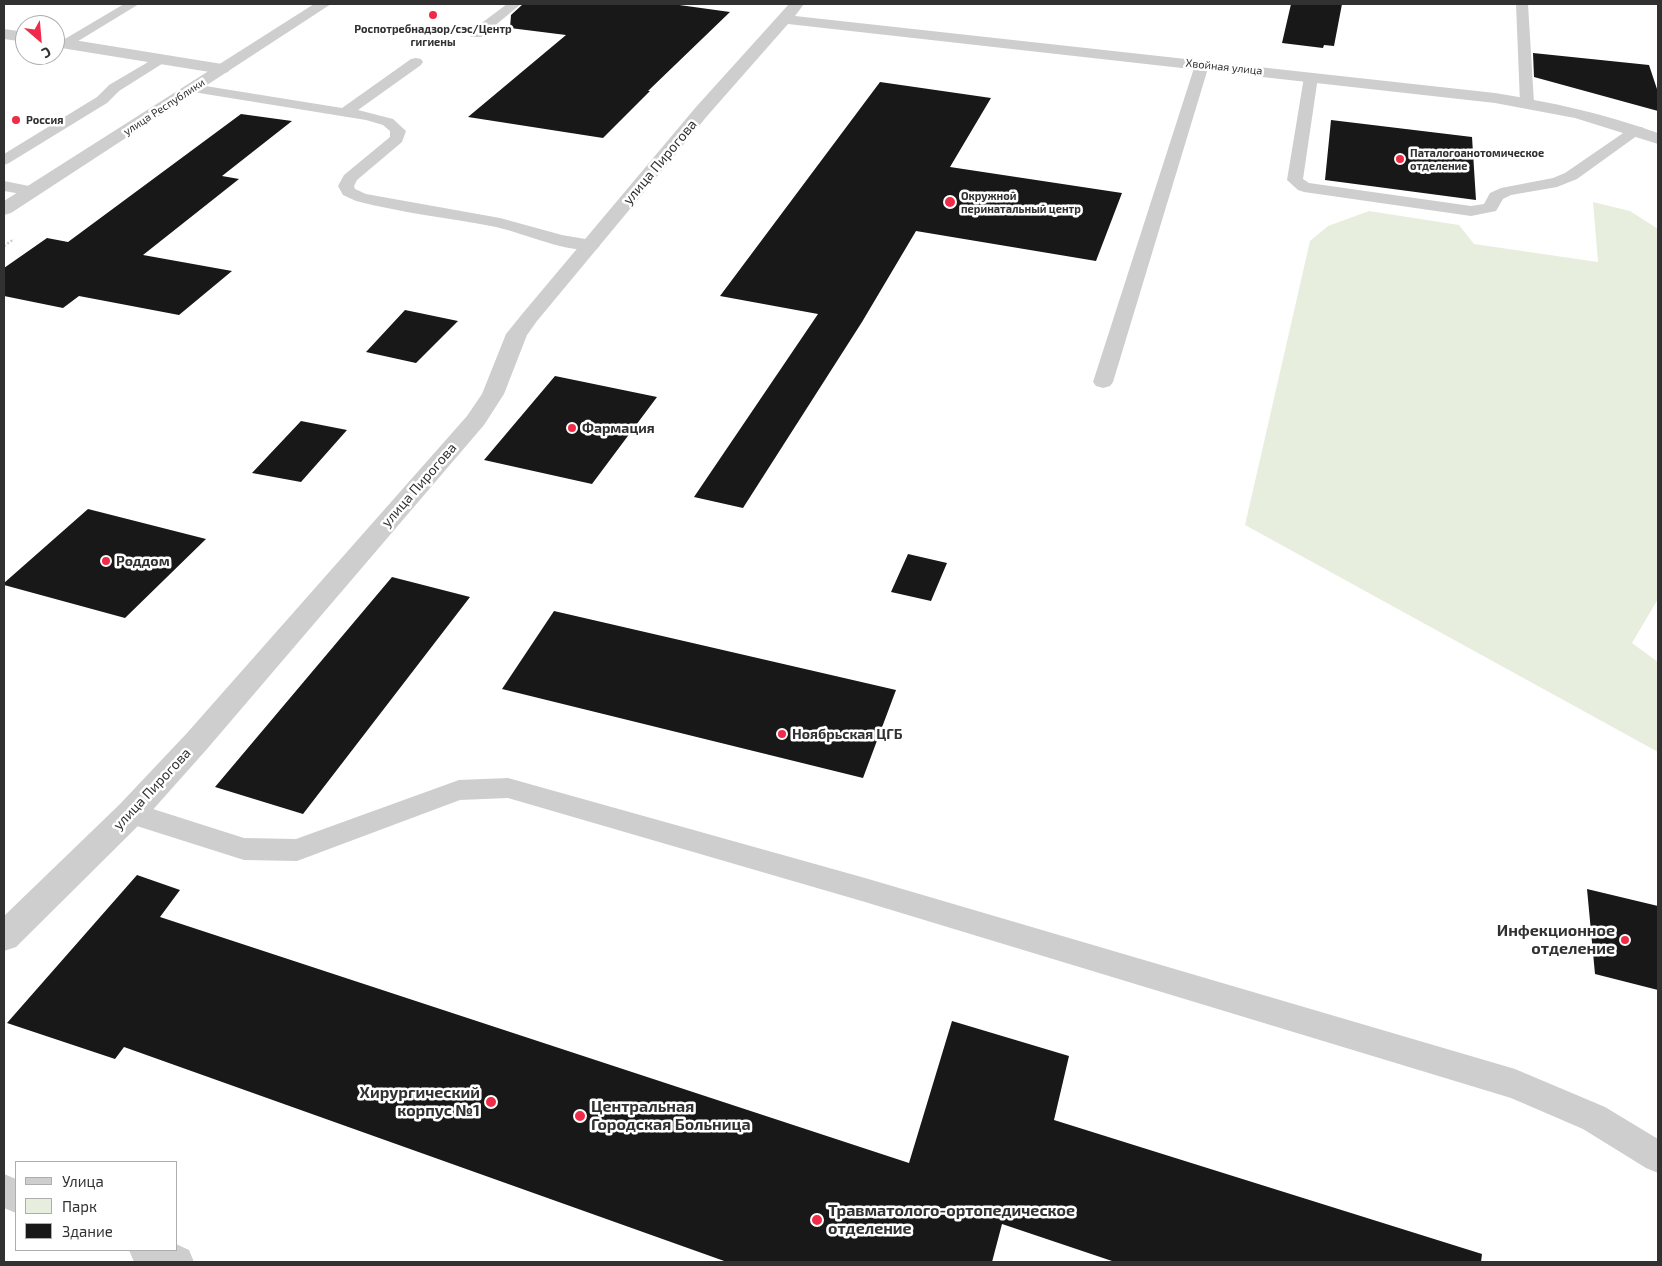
<!DOCTYPE html>
<meta charset="utf-8">
<style>
body{margin:0}
#map{position:relative;width:1662px;height:1266px;overflow:hidden;background:#fff;font-family:"Exo 2",sans-serif}
canvas{display:block}
.frame{position:absolute;inset:0;border:5px solid #313131;pointer-events:none}
.legend{position:absolute;left:15px;top:1161px;width:162px;height:90px;box-sizing:border-box;background:#fff;border:1px solid #adadad;margin:0;padding:6px 9px;list-style:none;font-size:15px;color:#313131}
.legend li{display:flex;align-items:center;gap:10px;height:25px}
.legend b{width:25px;border:1px solid #adadad}
.north{position:absolute;left:15px;top:15px;width:50px;height:50px;box-sizing:border-box;background:#fff;border:1px solid #adadad;border-radius:50%;rotate:153deg;font-size:14px;font-weight:700;line-height:20px;text-align:center;color:#313131}
.north::after{content:'';display:block;margin:auto;width:18px;height:22px;background:#f02b49;clip-path:polygon(50% 0,100% 100%,50% 72%,0 100%)}
</style>
<div id="map">
<canvas width="1662" height="1266"></canvas>
<div class="frame"></div>
<ul class="legend">
<li><b style="height:6px;background:#cecece"></b>Улица</li>
<li><b style="height:14px;background:#e8eede"></b>Парк</li>
<li><b style="height:14px;background:#181818"></b>Здание</li>
</ul>
<div class="north">С</div>
</div>
<script>
const context = document.querySelector('canvas').getContext('2d');
context.lineJoin = 'round';
function fill(path, color) { context.fillStyle = color; context.fill(path, 'evenodd'); }
function trace(path, color, width, dash) { context.strokeStyle = color; context.lineWidth = width; context.lineCap = dash ? 'butt' : 'round'; context.setLineDash(dash || []); context.stroke(path); }
function write(font, color, halo, rows, align = 'center') {
  context.font = font + ' "Exo 2",sans-serif'; context.lineWidth = 5; context.setLineDash([]); context.textBaseline = 'middle'; context.strokeStyle = halo; context.fillStyle = color; for (const [text, x, y, turn = 0] of rows) {
    context.save(); context.translate(x, y); context.rotate((+turn || 0) * Math.PI / 180); context.textAlign = isNaN(turn) ? turn : align; if (halo) context.strokeText(text, 0, 0); context.fillText(text, 0, 0); context.restore();
  }
}
fill(new Path2D(`
 M1593,202L1630,211L1658,229V599L1632,643L1658,662V752L1245,525L1310,241L1328,226L1369,211L1459,225L1474,244L1598,262Z`), '#e8eede');
fill(new Path2D(`
 M523,4H672L730,12L648,91H650L603,138L468,117L566,35L510,28L511,15Z
 M1291,4H1342L1334,46L1324,45L1323,48L1282,43Z
 M1533,53L1649,65L1658,92V111L1534,77Z
 M880,82L991,98L950,167L1122,193L1096,261L916,231L862,322L743,508L694,497L818,314L720,296Z
 M241,114L292,121L222,176L239,179L143,255L232,271L179,315L79,296L63,308L4,296V268L47,238L68,242Z
 M1331,120L1472,137L1476,200L1325,180Z
 M405,310L458,321L416,363L366,352Z
 M555,376L657,397L592,484L484,460Z
 M301,421L347,430L301,482L252,473Z
 M88,509L206,539L125,618L4,585V583Z
 M908,554L947,563L931,601L891,592Z
 M392,577L470,597L303,814L215,787Z
 M554,611L896,690L863,778L502,689Z
 M137,875L180,890L160,917L909,1163L952,1021L1069,1056L1054,1120L1482,1254L1481,1262H1115L1002,1224L992,1262H727L124,1047L115,1059L7,1023Z
 M1587,889L1658,906V990L1595,974Z`), '#181818');
trace(new Path2D(`
 M4,246L14,239`), '#cecece', 2.5, [2, 2]);
fill(new Path2D(`
 M124,4H139L70,46H60L58,43Z
 M507,4H521L481,37H471L469,34L471,31Z
 M1516,4H1528L1534,103L1532,106H1522L1520,103Z
 M160,55L165,56L167,59L165,62L119,91L107,103L9,163L4,165V154L97,97L109,85Z
 M416,58L421,59L423,62L421,65L358,110L393,119L406,131L402,142L357,180L354,186L355,189L366,194L500,218L562,235L597,241L600,245L597,249C572,255 523,233 496,227C450,218 402,213 356,201L343,195L338,186L344,175L390,137V131L383,125L366,120L193,92L188,91L186,88L188,85L193,84L342,108L411,59Z
 M1202,61L1209,65L1113,382L1110,386L1103,388L1096,386L1093,382L1195,65Z
 M1311,73L1316,74L1318,77L1303,179L1309,183L1471,206L1484,204L1490,193L1501,188L1553,178L1565,173L1632,127H1642L1645,130L1577,179L1557,187L1511,195L1503,199L1496,211L1471,216L1304,192L1298,190L1287,180L1304,77L1306,74Z
 M4,181L39,188L41,191L39,194L33,196L4,191Z
 M508,778L865,878L1515,1069L1605,1107L1658,1139V1173L1646,1168L1583,1129L1511,1098L865,902L508,798L460,800L297,861L244,860L121,821L118,813L121,805L131,802L244,838L296,839L459,780Z
 M4,1174L16,1179V1213L4,1208Z
 M176,1244L189,1250L194,1262H134L129,1250H176Z`), '#cecece');
fill(new Path2D(`
 M789,4H804L795,16L1495,93C1551,102 1605,114 1658,133V144L1575,118L1495,103L788,24L708,115L537,321L527,335L504,394L484,425L207,749L142,822L16,947L4,951V916L120,804L187,733L467,416L482,394L506,334L523,313L696,107Z
 M4,29L25,32V42L4,39Z
 M55,37L222,64L228,66L230,69L228,72L222,74L55,47Z`), '#cecece');
fill(new Path2D(`
 M314,4H331L11,213L4,215V201Z`), '#cecece');
for (const [x, y, r, color] of [
 [433,15,5,"#f02b49"],
 [16,120,5,"#f02b49"],
 [1400,159,5,"#f02b49"],
 [950,202,6,"#f02b49"],
 [572,428,5,"#f02b49"],
 [106,561,5,"#f02b49"],
 [782,734,5,"#f02b49"],
 [1625,940,5,"#f02b49"],
 [491,1102,6,"#f02b49"],
 [580,1116,6,"#f02b49"],
 [817,1220,6,"#f02b49"]
]) { const dot = new Path2D(); dot.arc(x, y, r, 0, 2 * Math.PI); context.fillStyle = color; context.fill(dot); trace(dot, '#fff', 2); }
write('bold 11px', '#313131', '#fff', [
 ["Роспотребнадзор/сэс/Центр",433,29,"center"],
 ["гигиены",433,42,"center"],
 ["Россия",26,120],
 ["Паталогоанотомическое",1410,153],
 ["отделение",1410,166],
 ["Окружной",961,196],
 ["перинатальный центр",961,209]
], 'left');
write('11px', '#313131', '#fff', [
 ["Хвойная улица",1224,67,6],
 ["улица Республики",164,107,-33]
]);
write('14px', '#313131', '#fff', [
 ["улица Пирогова",660,162,-50],
 ["улица Пирогова",419,485,-49],
 ["улица Пирогова",152,789,-47]
]);
write('bold 14px', '#313131', '#fff', [
 ["Фармация",582,428],
 ["Роддом",116,561],
 ["Ноябрьская ЦГБ",792,734]
], 'left');
write('bold 16px', '#313131', '#fff', [
 ["Инфекционное",1615,931],
 ["отделение",1615,949],
 ["Хирургический",480,1093],
 ["корпус №1",480,1111],
 ["Центральная",591,1107,"left"],
 ["Городская Больница",591,1125,"left"],
 ["Травматолого-ортопедическое",828,1211,"left"],
 ["отделение",828,1229,"left"]
], 'right');
</script>
